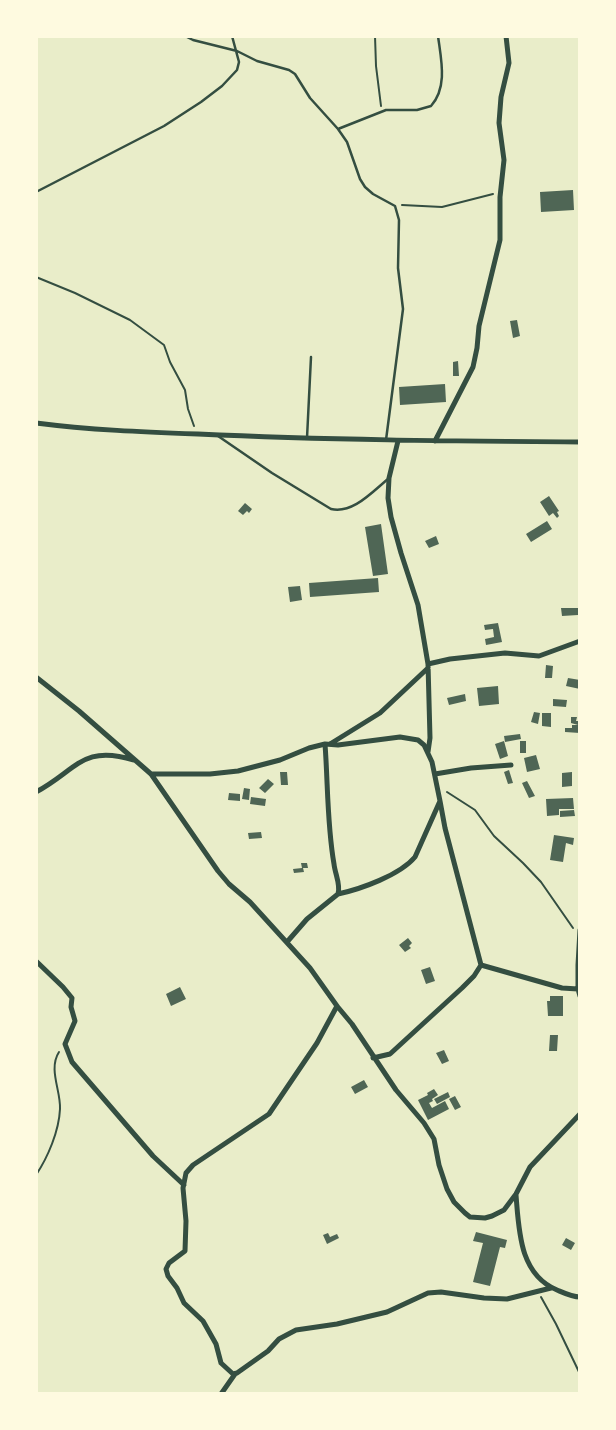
<!DOCTYPE html>
<style>
body{margin:0}
#map{position:relative;width:616px;height:1430px;overflow:hidden;background:#e9edc9;font-family:"Fira Sans",sans-serif}
canvas{display:block}
.frame{position:absolute;inset:0;border:38px solid #fefae0;pointer-events:none}
</style>
<div id="map">
<canvas width="616" height="1430"></canvas>
<div class="frame"></div>
</div>
<script>
const context = document.querySelector('canvas').getContext('2d');
context.lineJoin = 'round';
function fill(path, color) { context.fillStyle = color; context.fill(path, 'evenodd'); }
function trace(path, color, width, dash) { context.strokeStyle = color; context.lineWidth = width; context.lineCap = dash ? 'butt' : 'round'; context.setLineDash(dash || []); context.stroke(path); }
fill(new Path2D(`
 M573,190L574,210L541,212L540,192Z
 M517,320L520,336L513,338L510,321Z
 M458,361L459,376H453V362Z
 M445,384L446,402L400,405L399,387Z
 M549,496L559,511L557,512L559,516L557,518L553,513L549,516L540,502Z
 M245,503L252,509L249,513L247,511L243,515L238,511Z
 M547,521L552,529L531,542L526,534Z
 M381,524L388,574L373,576L365,527Z
 M436,536L439,544L429,548L425,541Z
 M378,578L379,592L310,597L309,583Z
 M300,586L302,600L290,602L288,587Z
 M561,608H578V615L562,616Z
 M498,623L502,642L486,645L485,639L494,637L493,629L485,630L484,625Z
 M546,665L553,666L552,678H545Z
 M568,678L580,680V689L566,686Z
 M498,686L499,704L479,706L477,688Z
 M465,694L466,701L449,705L447,698Z
 M553,699L567,700L566,707L553,706Z
 M534,712L540,713L538,724L531,722Z
 M542,713H551V727L542,726Z
 M578,716H580V733L565,732V728H572V725H578L571,723V717H577L576,721H578Z
 M520,734L521,739L505,742L504,736Z
 M504,741L508,756L500,759L495,744Z
 M520,741H526V753H520Z
 M536,755L540,769L527,772L524,758Z
 M509,770L513,783L508,784L504,772Z
 M280,772H287L288,785H281Z
 M572,772V786L562,787V773Z
 M268,779L274,784L265,793L259,788Z
 M527,781L535,796L529,798L522,783Z
 M244,788L250,789L249,800L242,799Z
 M229,793L240,794V801L228,800Z
 M251,797L266,799L265,806L250,804Z
 M573,798L574,809H559V815L547,816L546,799Z
 M574,810L575,816L560,817V811Z
 M261,832L262,838L249,839L248,833Z
 M554,835L574,838L573,845L566,843L563,862L550,860Z
 M301,863H307L308,868H303L304,872L294,873L293,869L302,868Z
 M408,938L412,943L409,946L411,948L405,952L399,945Z
 M430,967L435,981L426,984L421,970Z
 M180,987L186,999L171,1006L166,994Z
 M550,996H563V1016H548L547,1001H550Z
 M550,1035H558L557,1051H549Z
 M444,1050L449,1061L442,1064L436,1053Z
 M364,1080L368,1087L355,1094L351,1087Z
 M434,1089L438,1095L432,1099L433,1101L429,1103L432,1108L445,1101L449,1109L428,1120L418,1100L428,1095L427,1093Z
 M448,1092L450,1097L437,1104L434,1099Z
 M455,1096L461,1107L455,1110L449,1099Z
 M476,1232L507,1240L505,1248L500,1247L490,1286L473,1282L483,1243L473,1241Z
 M328,1233L330,1237L337,1234L339,1238L327,1244L323,1235Z
 M566,1238L575,1243L571,1250L562,1245Z`), '#4f6655');
trace(new Path2D(`
 M375,36L376,66L381,106
 M402,205L442,207L493,194
 M36,277L75,293L130,320L164,345L170,362L185,390L188,409L194,426
 M447,792L475,810L494,836L523,863L541,882L573,928
 M36,1175C48,1157 59,1131 60,1109C61,1091 48,1069 59,1052
 M541,1297L556,1324L580,1374`), '#344e41', 2);
trace(new Path2D(`
 M185,36L193,40L237,51L257,61L289,70L295,74L310,98L338,129L347,142L360,179L365,187L373,194L395,206L399,220L398,268L403,309L386,440
 M338,129L386,110H417L431,106C448,87 441,59 438,36
 M36,192L164,126L201,102L222,86L237,70L239,62L232,36
 M218,436L272,473L331,509C353,514 372,492 388,479
 M307,438L311,357`), '#344e41', 2.5);
trace(new Path2D(`
 M36,423C90,430 144,432 198,434C325,440 452,441 580,442
 M398,441L389,478L388,498L391,517L401,553L418,605L428,664L430,738L428,752
 M435,441L473,367L477,348L479,326L500,240V197L504,160L499,123L501,97L509,63L506,36
 M428,664L450,659L505,653L539,656L580,641
 M36,677L79,711L151,774L218,871L229,884L250,902L310,968L337,1006L352,1024L396,1090L424,1123L434,1139L439,1165L447,1189L454,1202L465,1213L470,1217L485,1218L492,1216L504,1210L516,1194L530,1167L580,1114
 M330,744L380,713L428,668
 M151,774H210L238,771L280,760L309,748L325,744L338,745L400,737L418,740L424,745L432,762L440,801L415,857C400,875 361,889 338,894
 M435,774L471,768L511,765
 M36,792C77,770 82,744 134,760
 M580,930L578,965V989L580,996
 M287,942L307,919L338,894C341,885 335,874 334,864C327,825 328,784 325,744
 M36,961L63,987L72,998L71,1007L75,1021L65,1044L72,1062L153,1156L184,1185
 M481,965L562,988L578,989
 M337,1006L317,1043L269,1114L193,1165L186,1173L183,1188L186,1221L185,1251L169,1263L166,1269L168,1276L177,1288L184,1303L203,1321L216,1344L221,1363L233,1374L237,1373L268,1351L279,1339L296,1330L337,1324L387,1312L428,1293L441,1292L484,1298L507,1299L551,1288
 M373,1058L390,1054L462,988L474,976L481,965L445,828L440,801
 M516,1195C519,1230 519,1274 557,1290C564,1293 572,1297 580,1297
 M221,1394L235,1374`), '#344e41', 5);
</script>
